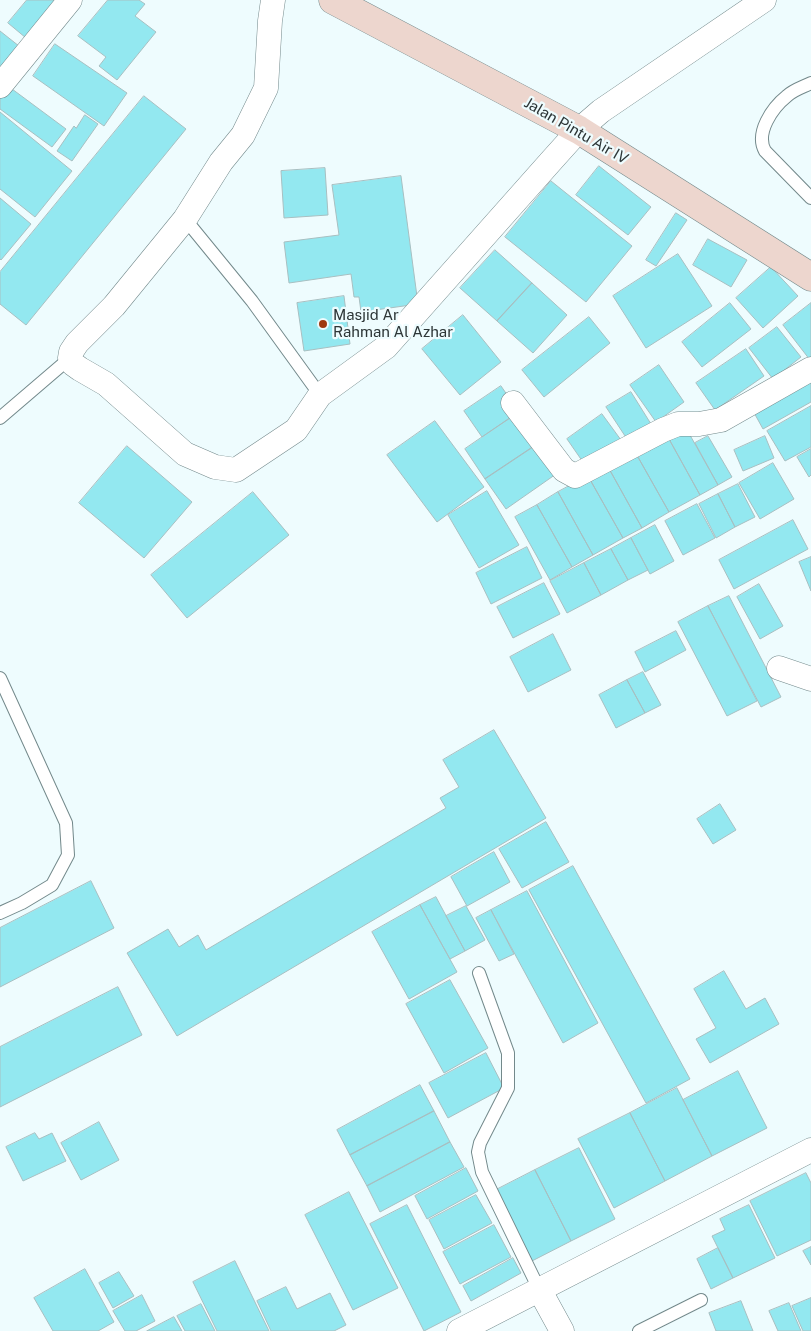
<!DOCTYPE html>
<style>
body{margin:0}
canvas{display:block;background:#eefcfe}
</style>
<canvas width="811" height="1331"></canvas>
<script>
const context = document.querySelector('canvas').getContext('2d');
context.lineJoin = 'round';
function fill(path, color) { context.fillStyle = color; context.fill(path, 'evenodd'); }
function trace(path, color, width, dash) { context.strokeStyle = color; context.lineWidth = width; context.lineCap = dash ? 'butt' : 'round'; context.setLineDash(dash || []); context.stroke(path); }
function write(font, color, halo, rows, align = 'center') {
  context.font = font + ' "Public Sans",sans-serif'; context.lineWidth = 4.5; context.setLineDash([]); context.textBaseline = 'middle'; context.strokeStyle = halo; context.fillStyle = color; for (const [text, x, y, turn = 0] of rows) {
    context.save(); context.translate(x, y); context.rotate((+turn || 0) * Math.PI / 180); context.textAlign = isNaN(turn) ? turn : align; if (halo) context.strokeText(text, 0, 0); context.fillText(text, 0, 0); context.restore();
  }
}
const building = new Path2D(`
 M27,0H67L32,43L8,23Z
 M108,0H139L145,4L135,16L156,32L117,80L99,66L106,57L78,36Z
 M0,31L24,50L0,79Z
 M55,44L127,93L104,126L33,76Z
 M8,86L66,129L52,147L0,109V97Z
 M144,96L186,129L26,325L0,304V272Z
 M0,112L72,171L35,217L0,189Z
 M85,115L98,124L72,161L57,151L74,126L76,128Z
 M599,166L651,207L628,235L576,195Z
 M325,168L328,215L284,218L281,171Z
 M401,176L418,304L361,312L359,297H354L351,274L289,283L284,242L339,235L332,185Z
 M551,181L632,246L586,302L505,237Z
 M0,198L31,224L1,260L0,259Z
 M676,213L687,220L656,266L646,260Z
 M708,239L747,260L731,287L693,265Z
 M495,250L532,283L497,321L460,288Z
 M678,254L712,306L646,348L613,296Z
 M771,267L798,296L763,328L736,298Z
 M532,283L567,315L533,353L497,321Z
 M344,296L350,344L304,351L297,303Z
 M730,303L751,329L702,367L682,342Z
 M811,303V360H810L783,325Z
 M463,315L501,362L460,395L422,349Z
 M589,317L610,343L544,397L522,370Z
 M777,327L801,357L773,379L749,348Z
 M746,349L764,376L715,410L696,383Z
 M659,365L684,402L656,422L630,385Z
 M811,376V402L763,429L752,409Z
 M501,386L519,412L482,437L464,411Z
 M631,392L651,424L627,439L606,407Z
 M811,406V447L785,461L767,431Z
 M519,412L539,443L485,479L465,449Z
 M602,414L621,440L585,465L567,439Z
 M435,421L484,487L437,522L387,455Z
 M686,428L718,485L700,495L668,437Z
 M665,432L700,495L669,512L634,450Z
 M708,436L732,477L718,485L695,443Z
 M765,436L774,458L743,471L734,450Z
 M539,443L559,472L506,509L485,479Z
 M127,446L192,502L144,558L79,503Z
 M811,449V475L809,477L797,457Z
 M634,450L669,512L642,528L607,465Z
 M773,463L794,499L760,519L739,483Z
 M607,465L642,528L623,538L588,476Z
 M588,476L623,538L593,555L558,492Z
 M738,484L755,517L735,527L718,494Z
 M487,491L519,545L479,568L448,515Z
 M253,492L289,535L187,618L151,575Z
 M558,492L593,555L572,567L537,505Z
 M718,494L735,527L716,538L699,504Z
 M697,504L715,538L683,555L665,521Z
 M537,505L572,567L550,580L515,517Z
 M793,520L808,549L734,589L719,560Z
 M655,525L674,561L650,574L631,538Z
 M631,538L648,570L628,580L611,549Z
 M527,547L542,578L491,604L476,573Z
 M611,549L628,580L601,595L584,563Z
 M811,557V591L799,562Z
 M584,563L601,595L567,613L550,581Z
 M544,583L560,614L513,638L497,607Z
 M759,584L783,626L760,639L737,597Z
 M729,596L781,697L761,707L708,606Z
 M708,606L757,701L727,716L678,622Z
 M676,631L686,650L645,672L635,652Z
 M553,634L571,670L528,692L510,657Z
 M643,672L661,705L645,713L627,680Z
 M627,680L645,713L616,728L599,695Z
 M494,730L546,818L177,1036L127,953L168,929L179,947L198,935L206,950L446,808L440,798L459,787L443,760Z
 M720,804L736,830L713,844L697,819Z
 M546,822L569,862L522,888L499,849Z
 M494,852L510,882L467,906L451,877Z
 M573,866L690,1079L646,1103L529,890Z
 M91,881L114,928L0,987V928Z
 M527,891L598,1023L563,1043L491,910Z
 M436,897L465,951L450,959L420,905Z
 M420,905L457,972L409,999L372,932Z
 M466,906L485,940L465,951L446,916Z
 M491,910L514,954L499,961L476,918Z
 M724,971L746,1009L765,998L779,1024L710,1063L696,1039L716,1028L694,989Z
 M450,980L488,1048L444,1073L406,1004Z
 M118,987L142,1035L0,1107V1047Z
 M486,1053L504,1088L448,1118L429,1083Z
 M738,1071L767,1128L712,1156L683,1100Z
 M420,1085L434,1111L350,1155L337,1130Z
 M677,1088L712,1156L665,1181L630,1113Z
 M434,1111L450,1142L367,1186L350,1155Z
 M630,1113L665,1181L614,1208L578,1139Z
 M99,1122L119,1160L81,1180L61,1143Z
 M35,1133L39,1139L52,1133L66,1161L23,1181L6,1147Z
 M450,1142L464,1167L380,1212L367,1186Z
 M579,1148L615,1219L571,1241L535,1170Z
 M466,1168L478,1191L427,1219L415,1196Z
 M535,1170L571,1241L530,1262L494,1191Z
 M806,1173L811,1183V1240L777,1256L750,1201Z
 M349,1192L398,1288L353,1310L305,1215Z
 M476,1195L492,1223L444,1249L429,1220Z
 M407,1205L461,1312L424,1331L370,1224Z
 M749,1205L775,1258L733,1278L712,1236L725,1230L720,1219Z
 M494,1225L511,1257L460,1284L443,1252Z
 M811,1247V1265L803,1251Z
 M718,1248L733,1278L711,1289L697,1259Z
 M513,1258L521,1273L471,1301L463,1286Z
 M235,1261L269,1331H217L193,1282Z
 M85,1269L114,1322L98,1331H53L34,1298Z
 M119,1272L134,1296L113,1308L99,1283Z
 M286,1287L297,1309L330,1293L346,1325L334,1331H271L257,1301Z
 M142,1295L155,1321L136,1331H125L113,1311Z
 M811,1298V1331H803L792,1306Z
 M741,1301L753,1331H716L709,1313Z
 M789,1303L801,1331H778L769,1311Z
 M201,1304L215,1331H185L177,1316Z
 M174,1317L182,1331H147Z`);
fill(building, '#93e8f0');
trace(building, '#a8bfc1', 1);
const service = new Path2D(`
 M811,83C803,87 793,90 787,96C772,108 755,133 765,151L811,198
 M185,219L252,301L320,395
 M0,418L70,358
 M0,678L66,823L68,855L52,885L22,903L0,913
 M479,973L508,1053V1088L480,1143L478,1152L482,1172L539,1289
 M639,1331L701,1300`);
const minor = new Path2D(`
 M273,0L270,21L266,88L243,135L221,162L185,219L114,306L77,343L71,352L70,358L73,364L80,369L106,384L185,454L215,467L236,470L296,430L320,395L386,347L552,160L579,130L601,111L764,0
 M0,86L70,0
 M513,403L564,470L575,476L663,430L678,424H699L721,420L811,369
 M779,668L811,679
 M539,1289L562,1331
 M459,1331L811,1150`);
const secondary = new Path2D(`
 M333,0L579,130L811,277`);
trace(service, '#73898b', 14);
trace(minor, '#73898b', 25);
trace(secondary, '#73898b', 29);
trace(service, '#fff', 12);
trace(minor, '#fff', 24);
trace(secondary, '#edd6ce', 28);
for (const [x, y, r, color] of [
 [323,324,5,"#9f390f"]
]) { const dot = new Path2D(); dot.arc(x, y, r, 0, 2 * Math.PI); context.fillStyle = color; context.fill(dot); trace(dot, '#eefcfe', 2); }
write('15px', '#2d3637', '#eefcfe', [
 ["Jalan Pintu Air IV",576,131,30]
]);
write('15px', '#2d3637', '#eefcfe', [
 ["Masjid Ar",333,315],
 ["Rahman Al Azhar",333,332]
], 'left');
</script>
